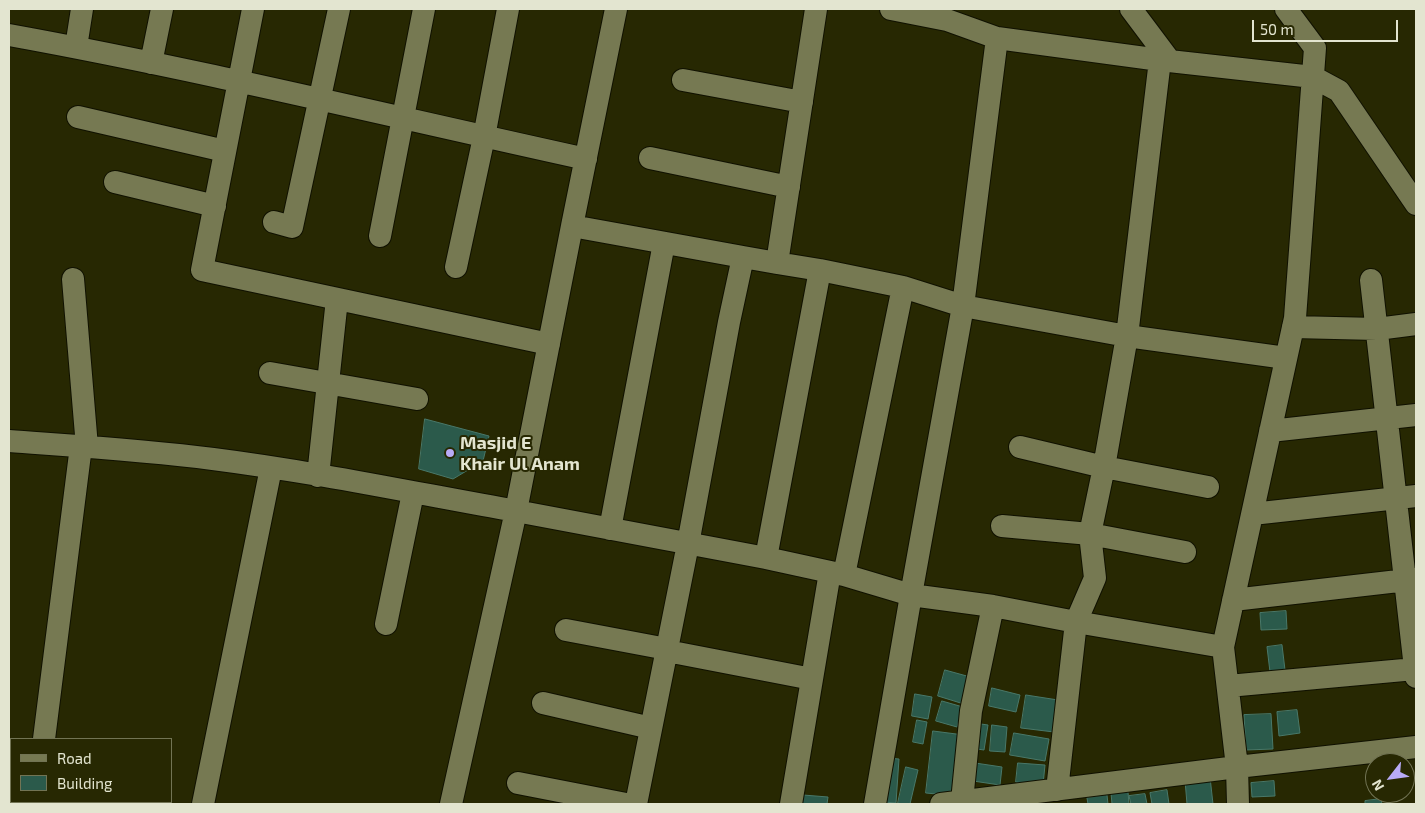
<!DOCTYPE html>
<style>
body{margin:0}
#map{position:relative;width:1425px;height:813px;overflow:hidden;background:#272802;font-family:"Exo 2",sans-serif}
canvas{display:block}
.frame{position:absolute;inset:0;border:10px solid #e3e5d0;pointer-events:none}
.legend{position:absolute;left:10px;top:738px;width:162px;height:65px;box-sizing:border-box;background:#272802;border:1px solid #727454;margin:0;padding:6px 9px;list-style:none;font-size:15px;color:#e3e5d0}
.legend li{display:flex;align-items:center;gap:10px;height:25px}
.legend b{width:25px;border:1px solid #727454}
.north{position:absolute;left:1365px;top:753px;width:50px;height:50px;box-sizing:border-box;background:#272802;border:1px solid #727454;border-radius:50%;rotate:240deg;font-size:14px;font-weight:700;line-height:20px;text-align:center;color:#e3e5d0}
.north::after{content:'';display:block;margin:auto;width:18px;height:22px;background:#b8abf7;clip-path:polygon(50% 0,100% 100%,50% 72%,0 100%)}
.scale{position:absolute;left:1252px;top:20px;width:146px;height:22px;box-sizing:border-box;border:2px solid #e3e5d0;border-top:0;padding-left:6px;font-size:15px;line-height:18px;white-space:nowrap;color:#e3e5d0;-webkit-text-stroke:4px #272802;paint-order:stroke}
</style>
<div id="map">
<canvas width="1425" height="813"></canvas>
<div class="frame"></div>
<ul class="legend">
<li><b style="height:6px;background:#767952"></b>Road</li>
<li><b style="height:14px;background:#2b5a4b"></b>Building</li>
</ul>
<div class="north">N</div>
<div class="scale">50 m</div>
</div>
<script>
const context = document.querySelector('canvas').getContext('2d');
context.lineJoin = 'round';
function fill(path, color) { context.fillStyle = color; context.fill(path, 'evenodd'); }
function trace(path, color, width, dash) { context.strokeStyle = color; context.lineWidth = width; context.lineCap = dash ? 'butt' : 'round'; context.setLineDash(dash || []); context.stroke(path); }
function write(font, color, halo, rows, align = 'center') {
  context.font = font + ' "Exo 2",sans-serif'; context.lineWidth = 4; context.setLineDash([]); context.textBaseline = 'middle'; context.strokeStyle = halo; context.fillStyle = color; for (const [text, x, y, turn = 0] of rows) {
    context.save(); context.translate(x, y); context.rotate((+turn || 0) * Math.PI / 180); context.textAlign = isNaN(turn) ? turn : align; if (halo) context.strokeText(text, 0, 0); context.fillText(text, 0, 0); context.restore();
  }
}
const building = new Path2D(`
 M425,419L489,436L483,461L453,479L419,469Z
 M1286,611L1287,629L1261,630L1260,613Z
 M1282,645L1285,670L1270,672L1267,647Z
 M945,670L974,678L967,705L938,696Z
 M992,688L1020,695L1016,712L989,706Z
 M915,694L932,697L928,719L912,716Z
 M1026,695L1058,700L1054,732L1021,728Z
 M942,701L963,707L957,727L936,721Z
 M1297,710L1300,733L1279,736L1277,712Z
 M1271,714L1273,749L1246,750L1244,715Z
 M917,720L927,722L923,744L913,742Z
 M974,723L988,725L984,750L970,748Z
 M992,725L1007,727L1005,752L990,751Z
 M933,731L964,735L957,796L926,793Z
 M1014,733L1049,739L1045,761L1010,755Z
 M887,758L899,759L896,803L884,802Z
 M975,763L1002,767L1000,785L973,781Z
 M1018,763L1045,765L1043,785L1016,782Z
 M906,767L918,770L910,804H901L898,803Z
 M1210,777L1213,804H1187L1185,780Z
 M1274,781L1275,796L1252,797L1251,783Z
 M1167,790L1169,804H1152L1150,793Z
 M1128,792L1129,804H1112L1111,793Z
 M1145,794L1147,804H1131L1129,796Z
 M803,795L828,797L827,804H800Z
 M1107,795L1108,804H1088L1087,798Z
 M1381,799L1382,804H1365V801Z`);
fill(building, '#2b5a4b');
trace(building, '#497869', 1);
const minor = new Path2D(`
 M253,9L202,270L549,344
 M891,9L947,20L997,38L1160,60L1127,336L1104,467L1090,534L1095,578L1076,622L1223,647
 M1131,9L1170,61
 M9,35C202,70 394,117 586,159
 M76,47L82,9
 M1160,60L1313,77L1339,91L1416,204
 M151,63L162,9
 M683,80L802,102
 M78,117L225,151
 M650,158L789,187
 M115,182L215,206
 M274,222L292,227L339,9
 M572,226L616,9
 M380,236L424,9
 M777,263L820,270L903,287L963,306L1127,336L1286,358
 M456,267L484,137L508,9
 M73,279L87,447
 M1371,280L1416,677
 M1293,327L1377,329L1416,324
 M270,373L417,399
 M1270,431L1416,415
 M9,441C77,446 145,450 213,459C315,472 415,493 516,511L572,226L743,257
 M1020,447L1104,467L1208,487
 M318,476L337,299
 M1252,514L1416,496
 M1002,526L1090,534L1185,552
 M610,529L664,243
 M766,558L820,270
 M844,575L903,287
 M1233,600L1416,579
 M386,624L413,493
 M566,630L667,649
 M667,651L812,679
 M1228,686L1415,669
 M543,703L651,728
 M44,739L81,446
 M518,783L626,804
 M962,801L971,711L993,606
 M36,804L37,802
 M203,804L271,468
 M451,804L516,511L766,558L844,575L911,595L993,606L1076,622L1057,790
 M636,804L688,544L729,322L743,257L777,263L816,9
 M791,804L830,572
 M875,804L911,595L963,306L997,38
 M941,804L1237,767L1223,647L1295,318L1315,48L1286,9
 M1238,804L1237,767L1416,747`);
trace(minor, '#101100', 24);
trace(minor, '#767952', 22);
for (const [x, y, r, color] of [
 [450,453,5,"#b8abf7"]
]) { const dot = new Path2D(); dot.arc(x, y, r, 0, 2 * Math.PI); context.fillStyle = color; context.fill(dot); trace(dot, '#272802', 2); }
write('bold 18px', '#e3e5d0', '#272802', [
 ["Masjid E",460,443],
 ["Khair Ul Anam",460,464]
], 'left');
</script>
